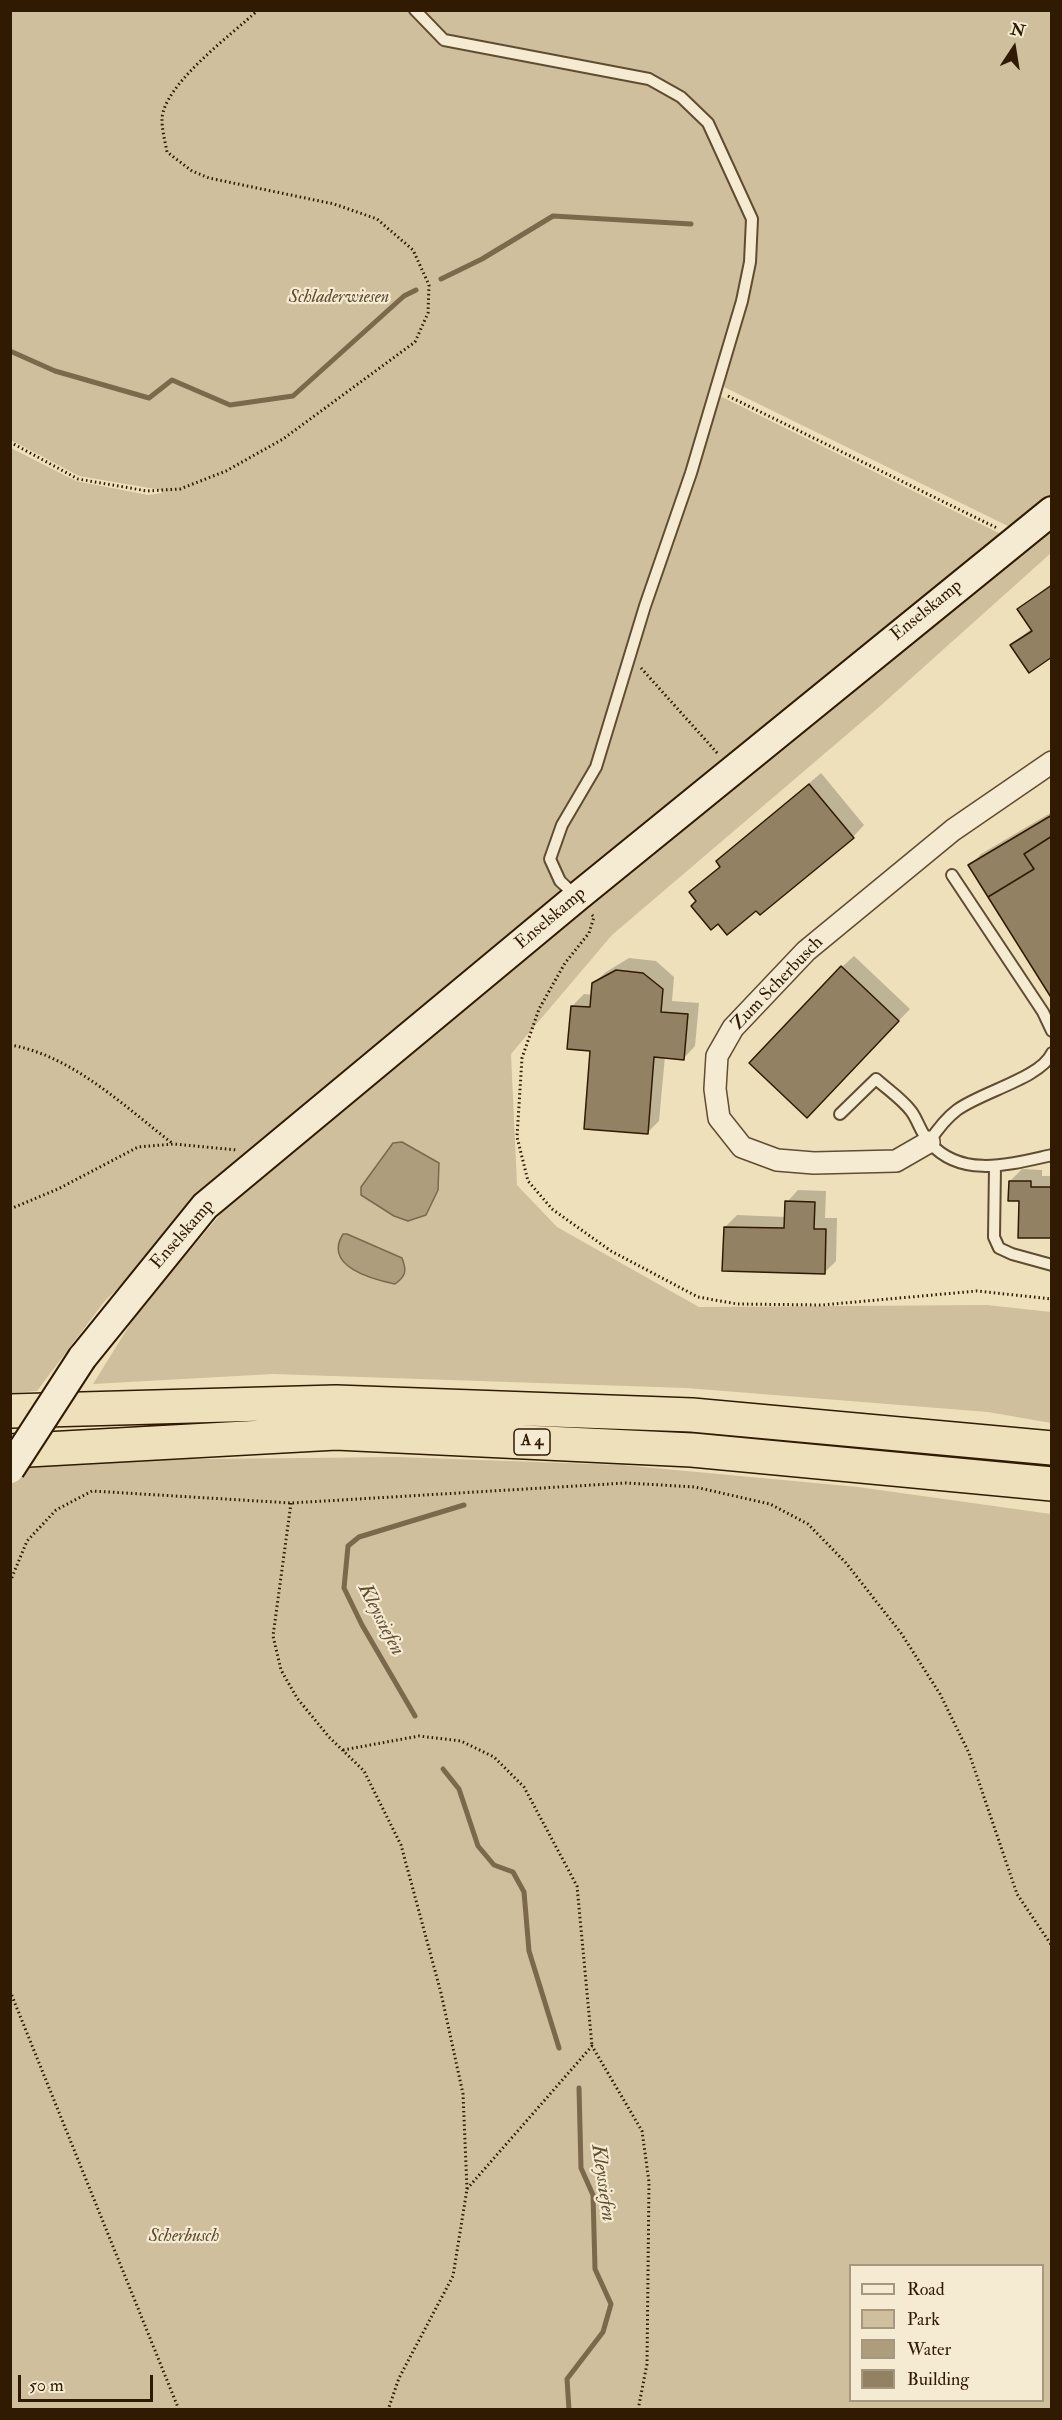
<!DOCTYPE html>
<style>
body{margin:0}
#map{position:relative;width:1062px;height:2420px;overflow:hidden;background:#efe0bc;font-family:"IM FELL Double Pica",serif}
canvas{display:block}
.frame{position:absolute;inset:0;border:12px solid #301b02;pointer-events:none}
.legend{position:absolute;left:849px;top:2264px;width:195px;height:138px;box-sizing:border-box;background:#f5ebd3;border:2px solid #a6987f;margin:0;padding:8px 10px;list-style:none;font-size:18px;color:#301b02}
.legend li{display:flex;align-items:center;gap:12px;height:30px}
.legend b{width:30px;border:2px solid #a6987f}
.north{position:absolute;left:984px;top:18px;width:60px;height:60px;-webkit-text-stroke:4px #f5ebd3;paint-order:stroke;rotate:12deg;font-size:16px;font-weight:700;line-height:24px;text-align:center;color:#301b02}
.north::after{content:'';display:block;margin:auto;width:21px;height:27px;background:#301b02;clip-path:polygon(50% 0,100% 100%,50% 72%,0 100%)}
.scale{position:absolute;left:18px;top:2375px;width:135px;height:27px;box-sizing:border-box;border:3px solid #301b02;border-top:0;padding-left:8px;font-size:18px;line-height:21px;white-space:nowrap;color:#301b02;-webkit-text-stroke:4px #f5ebd3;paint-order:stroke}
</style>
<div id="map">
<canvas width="1062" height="2420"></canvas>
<div class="frame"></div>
<ul class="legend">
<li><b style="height:8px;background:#f5ebd3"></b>Road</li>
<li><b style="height:16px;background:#cfbf9c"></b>Park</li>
<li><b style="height:16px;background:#ae9d7d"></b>Water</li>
<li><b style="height:16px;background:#938163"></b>Building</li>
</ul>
<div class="north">N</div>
<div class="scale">50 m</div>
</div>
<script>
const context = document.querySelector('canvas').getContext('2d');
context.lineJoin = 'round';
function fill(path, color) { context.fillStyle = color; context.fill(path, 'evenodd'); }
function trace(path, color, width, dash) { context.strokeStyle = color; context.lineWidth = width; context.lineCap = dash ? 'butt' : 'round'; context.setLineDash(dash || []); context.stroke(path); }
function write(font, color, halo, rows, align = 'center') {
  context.font = font + ' "IM FELL Double Pica",serif'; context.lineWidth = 4.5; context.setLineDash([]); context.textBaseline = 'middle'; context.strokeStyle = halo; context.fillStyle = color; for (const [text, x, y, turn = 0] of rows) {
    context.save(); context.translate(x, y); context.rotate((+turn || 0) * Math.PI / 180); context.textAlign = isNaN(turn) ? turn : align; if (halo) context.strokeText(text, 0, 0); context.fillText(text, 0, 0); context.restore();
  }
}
fill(new Path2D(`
 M11,11H408L442,47L647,82L677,99L706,125L748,221L747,262L738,301L686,474L592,764L545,858L555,883L567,896L201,1204L104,1302L37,1391L11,1393V448L76,481L148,495L162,493L161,490L79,476L11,440Z
 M421,11H1051V501L1016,530L722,386L748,301L754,259L755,217L709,117L681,91L649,73L447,35Z
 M718,395L1003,535L573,888C565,879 559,872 557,860C553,840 590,790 601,772Z
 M1051,524V553L878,708L612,935L511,1054L517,1185L557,1227L699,1307L987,1305L1051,1312V1423L988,1412L686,1388L273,1374L93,1384L137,1313L224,1210L588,903Z
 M397,1457L622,1465L858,1487L1051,1514V2409H11V1461ZM850,2266H1042V2400H850Z`), '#cfbf9c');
const water = new Path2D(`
 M402,1142L439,1163L438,1190L426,1215L408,1221L394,1216L361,1195V1187L393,1143Z
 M343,1234H347L402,1258C407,1271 406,1276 395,1284C371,1279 323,1266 343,1234Z`);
fill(water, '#ae9d7d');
trace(water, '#7c694c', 1.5);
fill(new Path2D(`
 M1052,583V655L1012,645L1032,628L1019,609Z
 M821,773L864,825L853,837L698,901L703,881L721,866L718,861Z
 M1052,812V997L970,866L981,854Z
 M854,956L910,1009L819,1104L842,967Z
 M629,958L656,961L674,977L672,1001L699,1003L695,1046L684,1058L665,1056L659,1121L647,1133L592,1050L572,1006L584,994L593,995V984L606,972Z
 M1022,1169L1042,1170V1176H1052V1237L1020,1199L1010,1181Z
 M798,1190L826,1191L825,1218H837L836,1261L824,1273L725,1227L737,1215L786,1217L787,1202Z`), '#0003');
trace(new Path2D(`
 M441,279L482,259L553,216L691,224
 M10,351L55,371L149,398L172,380L230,405L293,396L404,296L416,290
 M415,1716L362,1625L344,1588L348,1546L359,1537L464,1505
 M443,1769L459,1789L478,1846L494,1865L513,1872L524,1892L529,1951L559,2048
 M569,2410L567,2379L603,2332L611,2304L595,2269L593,2195L581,2168L579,2088`), '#7c694c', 5);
const building = new Path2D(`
 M1052,585V657L1029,673L1010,645L1032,631L1017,609Z
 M809,784L854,838L760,915L756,911L727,935L718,924L711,930L691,906L696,901L689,892L720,867L716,861Z
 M1052,815V836L1024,854L1034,869L988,897L968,865Z
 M1052,836V999L988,897L1034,869L1024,854Z
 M841,966L899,1021L807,1118L749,1063Z
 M616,970L643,973L663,989L661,1012L688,1014L684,1060L654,1057L648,1134L584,1129L590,1051L567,1049L571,1006L590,1007L592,983Z
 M1009,1181H1031V1187H1052V1238H1018L1019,1201H1008Z
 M785,1201L815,1202L814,1229H826L825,1274L722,1271L724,1227L784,1228Z`);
fill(building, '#938163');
trace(building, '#301b02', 1.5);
const service = new Path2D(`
 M415,10L444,40L649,79L681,97L708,123L752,219L750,262L742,301L691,473L645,606L596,767L562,825L550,859L560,881L577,897
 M952,875L1043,1012L1052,1031
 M840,1114L876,1079C887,1089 902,1099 911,1111C918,1120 921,1134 930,1143C962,1179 1011,1164 1052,1155
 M929,1142C937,1130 945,1119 957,1110C981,1092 1041,1078 1052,1053
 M995,1167L994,1237L999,1248L1012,1254L1052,1265`);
const minor = new Path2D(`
 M929,1142L896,1161L814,1163L777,1160L742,1147L719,1118L715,1089L717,1056L733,1028L806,951L953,830L1052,762`);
const secondary = new Path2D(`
 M82,1358L205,1206L577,897L1052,511`);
const motorway = new Path2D(`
 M10,1411L336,1402L692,1415L1052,1448
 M10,1451L336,1433L692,1450L1052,1484`);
trace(service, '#604c30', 14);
trace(minor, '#604c30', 24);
trace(secondary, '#301b02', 32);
trace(motorway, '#301b02', 36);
trace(new Path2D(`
 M728,396L997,528
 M10,442L78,479L147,491L180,489L226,471L283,439L415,342L428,313L429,285L413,250L377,219L334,204L209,178L192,171L167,152C165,141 162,130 162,120C162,85 234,33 258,10
 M641,668L719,755
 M592,915L594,917L589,933L565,963L539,1009L522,1058L517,1137L528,1181L552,1209L611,1251L698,1297L737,1304L822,1305L977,1291L1052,1299
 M10,1045C72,1055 125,1107 172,1143
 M10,1209L58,1189L138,1147L174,1144L237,1150
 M291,1503L273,1636L281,1670L297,1698L329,1737L364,1771L401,1845L441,1993L463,2094L467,2189L453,2276L399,2378L388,2410
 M10,1582L27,1541L56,1510L92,1491L291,1503L626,1483L695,1487L770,1504L808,1524L846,1563L901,1633L940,1694L969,1753L1017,1894L1052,1946
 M343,1750L419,1736L461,1741L494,1757L524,1787L577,1886L592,2046
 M10,1991L179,2410
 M467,2189L592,2046L642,2131L649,2182L647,2364L638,2410`), '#301b02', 3, [1.5, 3]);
trace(service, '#f5ebd3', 10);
trace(minor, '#f5ebd3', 21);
trace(secondary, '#f5ebd3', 28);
trace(motorway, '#efe0bc', 33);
const secondaryBridge = new Path2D(`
 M10,1469L82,1358`);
trace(secondaryBridge, '#301b02', 32, []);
trace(secondaryBridge, '#f5ebd3', 28);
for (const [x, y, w] of [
 [532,1442,36]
]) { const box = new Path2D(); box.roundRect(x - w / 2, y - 13, w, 26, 4.5); context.fillStyle = '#f5ebd3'; context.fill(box); trace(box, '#301b02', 1.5); }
write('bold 16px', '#301b02', null, [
 ["A 4",532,1442]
]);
write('italic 18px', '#604c30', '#f5ebd3', [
 ["Schladerwiesen",339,298],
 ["Scherbusch",184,2237]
]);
write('18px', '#301b02', '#f5ebd3', [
 ["Enselskamp",927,611,-39],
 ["Enselskamp",551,919,-40],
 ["Zum Scherbusch",778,984,-46],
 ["Enselskamp",183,1235,-49]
]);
write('italic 20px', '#624f33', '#f5ebd3', [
 ["Kleyssiefen",380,1620,63],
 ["Kleyssiefen",602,2183,82]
]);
</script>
